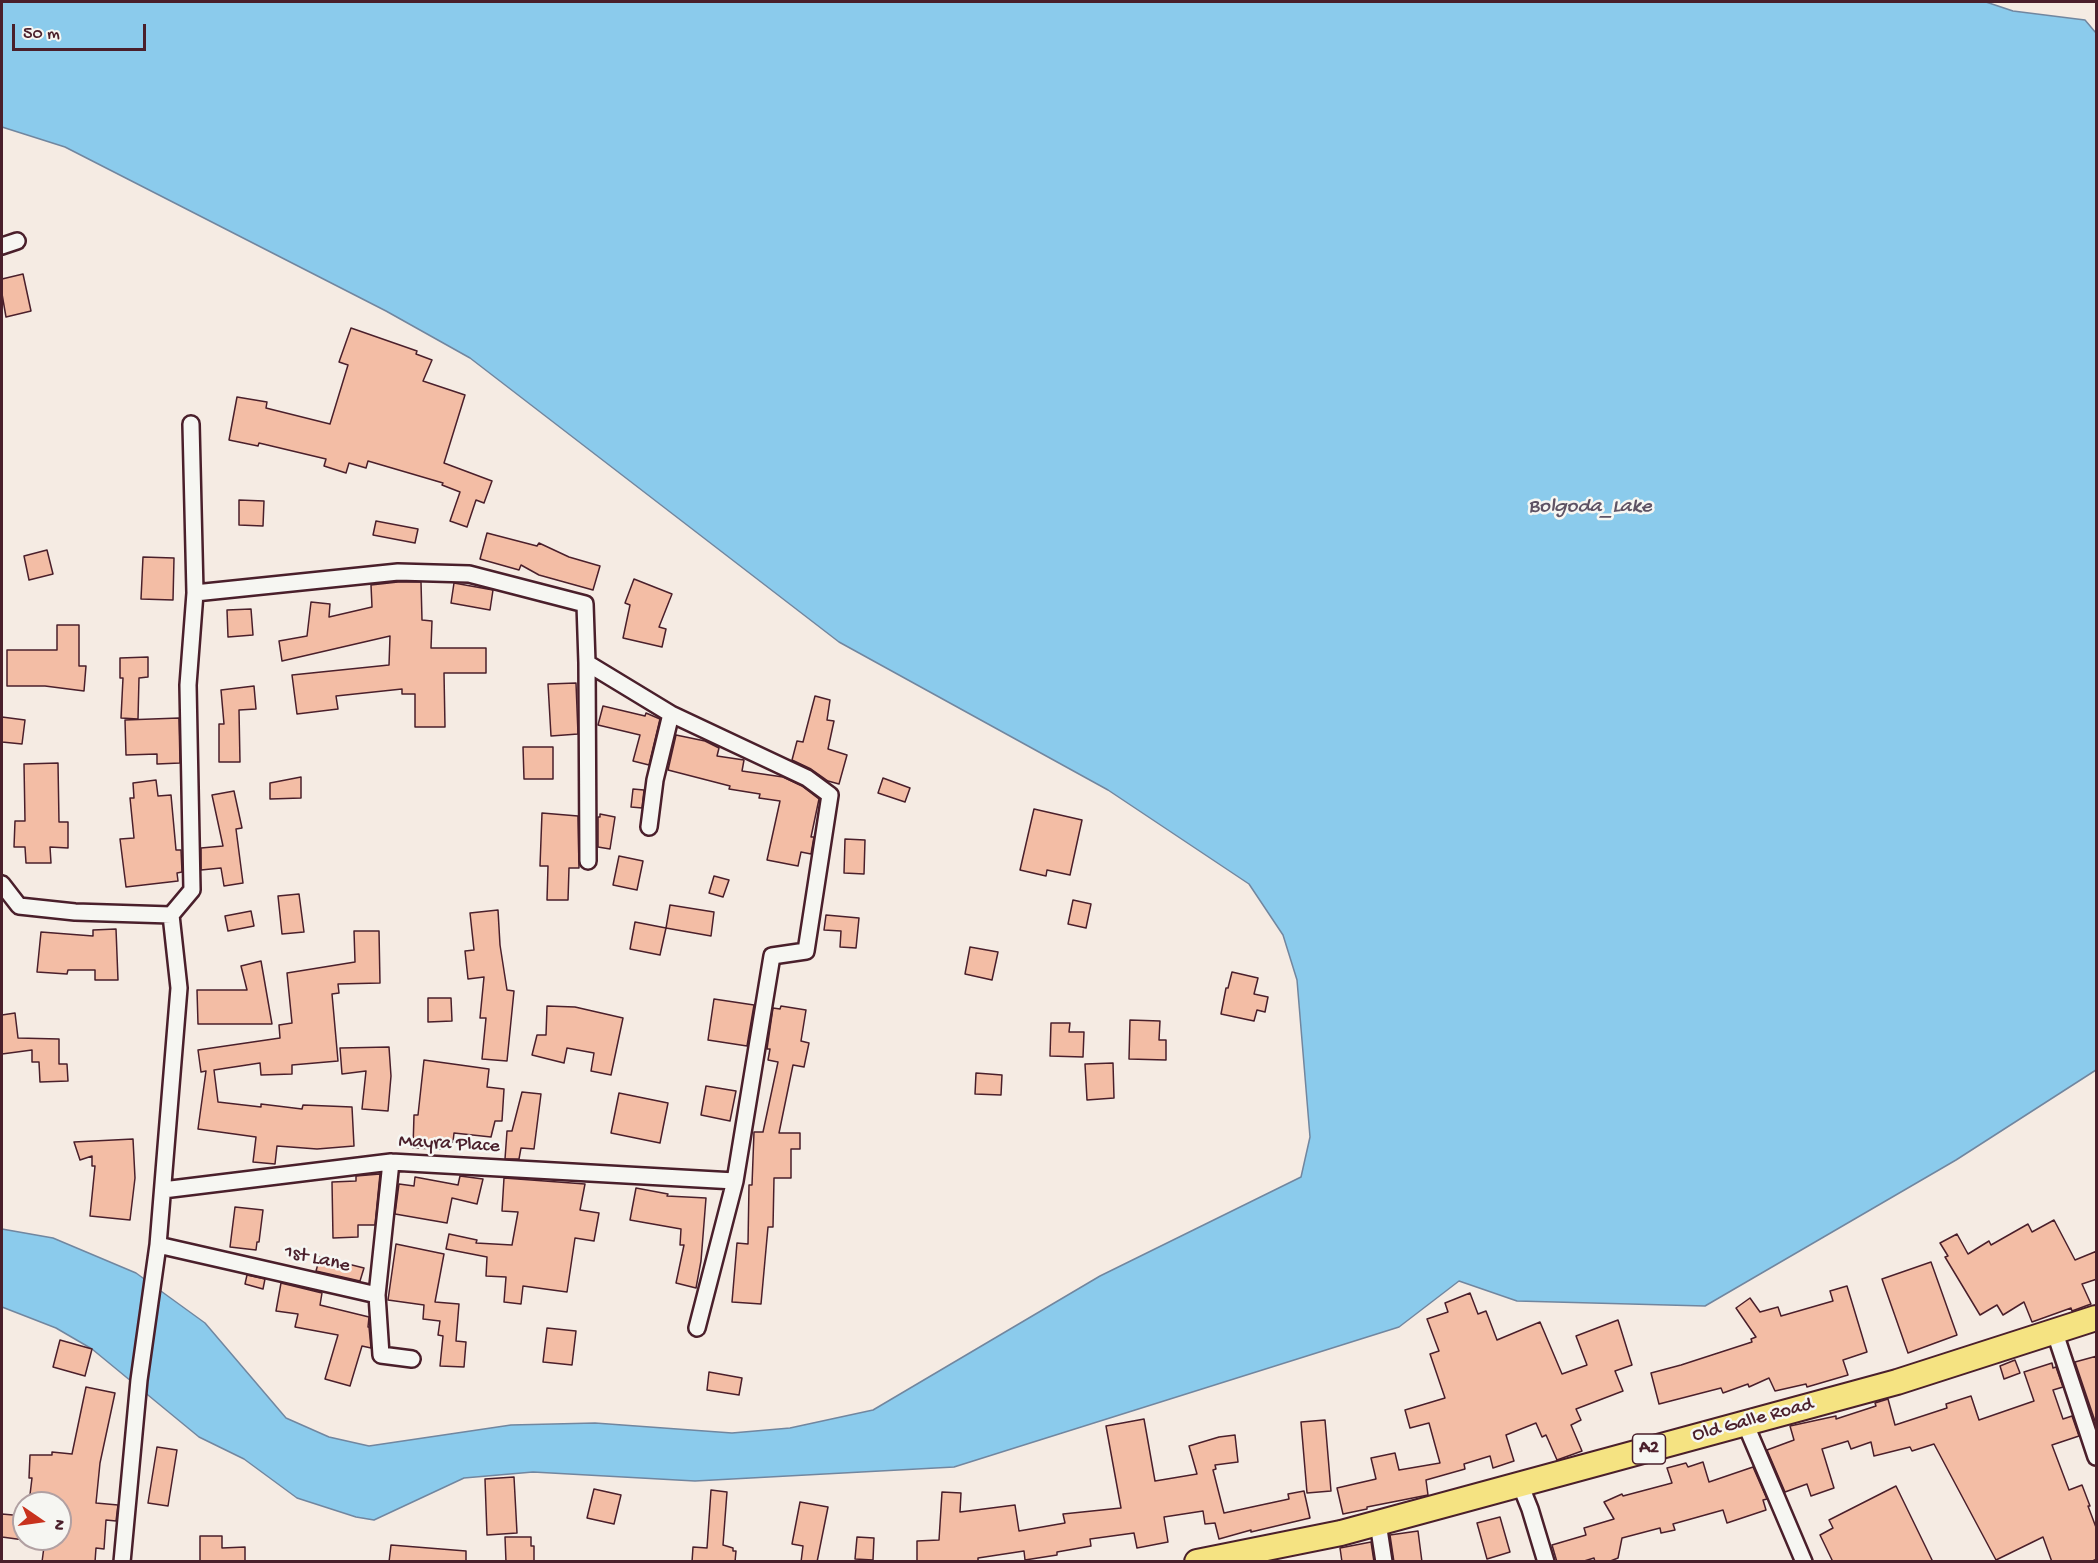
<!DOCTYPE html>
<style>
body{margin:0}
#map{position:relative;width:2098px;height:1563px;overflow:hidden;background:#f5ebe3;font-family:"Gochi Hand",sans-serif}
canvas{display:block}
.frame{position:absolute;inset:0;border:3px solid #4a1f2b;pointer-events:none}
.north{position:absolute;left:12px;top:1491px;width:60px;height:60px;box-sizing:border-box;background:#f6f6f2;border:2px solid #b1a0a2;border-radius:50%;rotate:103deg;font-size:16px;font-weight:700;line-height:24px;text-align:center;color:#4a1f2b}
.north::after{content:'';display:block;margin:auto;width:21px;height:27px;background:#c8321e;clip-path:polygon(50% 0,100% 100%,50% 72%,0 100%)}
.scale{position:absolute;left:12px;top:24px;width:134px;height:27px;box-sizing:border-box;border:3px solid #4a1f2b;border-top:0;padding-left:8px;font-size:18px;line-height:21px;white-space:nowrap;color:#4a1f2b;-webkit-text-stroke:4px #f6f6f2;paint-order:stroke}
</style>
<div id="map">
<canvas width="2098" height="1563"></canvas>
<div class="frame"></div>
<div class="north">N</div>
<div class="scale">50 m</div>
</div>
<script>
const context = document.querySelector('canvas').getContext('2d');
context.lineJoin = 'round';
function fill(path, color) { context.fillStyle = color; context.fill(path, 'evenodd'); }
function trace(path, color, width, dash) { context.strokeStyle = color; context.lineWidth = width; context.lineCap = dash ? 'butt' : 'round'; context.setLineDash(dash || []); context.stroke(path); }
function write(font, color, halo, rows, align = 'center') {
  context.font = font + ' "Gochi Hand",sans-serif'; context.lineWidth = 5; context.setLineDash([]); context.textBaseline = 'middle'; context.strokeStyle = halo; context.fillStyle = color; for (const [text, x, y, turn = 0] of rows) {
    context.save(); context.translate(x, y); context.rotate((+turn || 0) * Math.PI / 180); context.textAlign = isNaN(turn) ? turn : align; if (halo) context.strokeText(text, 0, 0); context.fillText(text, 0, 0); context.restore();
  }
}
const water = new Path2D(`
 M2,2H1986L2013,11L2085,20L2096,33V1070L1956,1160L1705,1306L1517,1301L1459,1281L1399,1327L954,1467L695,1481L533,1472L464,1478L374,1520L356,1517L297,1498L244,1459L199,1437L92,1349L56,1328L2,1307V1229L53,1238L136,1273L205,1323L286,1418L329,1437L369,1446L511,1425L595,1423L732,1433L790,1428L873,1410L1100,1276L1301,1177L1310,1137L1297,980L1283,935L1249,884L1108,790L839,642L470,358L386,311L65,147L2,127Z`);
fill(water, '#8bcbec');
trace(water, '#71869f', 1.5);
const building = new Path2D(`
 M23,274L31,311L6,317L2,294V279Z
 M351,328L417,351L416,354L432,360L423,381L465,395L444,463L492,481L484,503L476,500L467,527L450,521L460,492L442,485L443,483L368,461L366,468L349,463L346,473L324,466L326,459L259,443L258,446L229,440L237,397L267,402L266,408L330,424L348,365L339,362Z
 M239,500L264,501L263,526L239,525Z
 M376,521L418,529L415,543L373,535Z
 M487,533L537,546L539,543L569,557L600,566L593,590L539,575L521,565L519,570L480,559Z
 M47,550L53,574L29,580L24,556Z
 M143,557L174,558L173,600L141,599Z
 M634,579L672,594L659,627L666,629L662,647L623,638L630,605L625,603Z
 M398,582H421L422,620L432,621L431,648H486V673H444L445,727H415V694H402V689L336,696L338,709L297,714L292,675L389,665L390,636L282,661L279,641L307,636L311,602L330,604L329,617L372,607L371,585Z
 M454,583L493,590L490,610L451,603Z
 M251,609L253,635L228,637L227,610Z
 M57,625H79V666H86L84,691L45,686H7V650H57Z
 M148,657V677L139,678L138,719L121,718L123,678H120V658Z
 M576,683L578,734L551,736L548,684Z
 M254,686L256,709L239,710L240,762H219V724H224L221,690Z
 M815,696L830,700L827,720L834,721L828,749L847,755L839,784L828,781L811,769L792,760L797,741L803,742Z
 M603,706L645,716L646,713L660,719L649,765L633,761L640,735L598,725Z
 M2,717L25,720L22,744L2,742Z
 M179,718L180,763L157,764V754L126,755L125,720Z
 M676,735L705,741L719,748L717,756L744,760L742,771L783,777L802,786L819,799L811,837H814L811,854L801,852L798,866L767,860L780,801L759,798L760,794L729,789L730,786L668,770Z
 M523,747H553V779H524Z
 M58,763L59,822H68V848L50,847L51,863H26L25,847H14L15,821H25L24,764Z
 M301,777V798L270,799V783Z
 M883,778L910,788L905,802L878,793Z
 M156,780L158,796L171,795L176,850H181L182,872L177,873L178,881L126,887L120,839L134,838L130,798H134L133,783Z
 M633,789L644,790L642,808L631,807Z
 M234,791L242,828L236,829L243,883L224,886L221,868L201,870V848L223,846L212,795Z
 M1034,809L1082,820L1070,875L1047,870L1046,876L1020,870Z
 M542,813L578,816L579,868H569L568,900H547L548,866H540Z
 M600,814L615,817L610,849L598,847V817H600Z
 M845,839L865,840L864,874L844,873Z
 M619,856L643,861L637,890L613,885Z
 M714,876L729,880L723,897L709,893Z
 M299,894L304,932L282,934L278,896Z
 M1073,900L1091,904L1086,928L1068,924Z
 M670,905L714,912L711,936L666,928Z
 M498,910L500,945L507,990L514,991L507,1061L482,1059L486,1018H480L484,977L468,979L465,951L474,950L470,913Z
 M251,911L254,926L228,931L225,916Z
 M826,915L859,918L856,948L840,947L841,931L824,930Z
 M635,922L666,928L660,955L630,949Z
 M116,929L118,980H95V970H68L67,974L37,972L41,932L93,936V930Z
 M354,931H379L380,983L338,984L339,993L332,994L338,1061L292,1065V1074L261,1075L260,1063L214,1070L218,1102L261,1107V1104L302,1109L303,1105L352,1107L354,1146L317,1149L277,1146L275,1164L253,1162L256,1137L198,1129L206,1071L201,1072L198,1050L280,1038L279,1025L292,1023L287,973L355,962Z
 M970,947L998,952L992,980L965,974Z
 M261,961L272,1024H198L197,990H247L241,966Z
 M1232,972L1258,978L1254,994L1268,997L1265,1012L1257,1010L1254,1021L1221,1014L1226,988H1228Z
 M428,998H451L452,1021L428,1022Z
 M714,999L754,1005L747,1046L708,1040Z
 M547,1006L575,1007L623,1018L611,1075L591,1071L594,1053L567,1048L564,1063L532,1055L537,1035H546Z
 M781,1006L806,1010L801,1041L809,1043L804,1067L793,1065L779,1133H800V1149H791V1178H774L773,1227H768L761,1304L732,1302L737,1243L748,1244L749,1185H752L754,1132H763L778,1062L768,1060L770,1049H767L773,1008L780,1009Z
 M15,1013L18,1038L59,1039V1064H67L68,1081L40,1082L39,1062H32V1050L2,1054V1015Z
 M1130,1020L1160,1021L1159,1040H1166V1060L1129,1059Z
 M1051,1023H1070L1069,1032H1084L1083,1057L1050,1056Z
 M389,1047L391,1076L388,1111L362,1109L366,1071L342,1074L340,1048Z
 M424,1060L489,1069L487,1087L504,1089L502,1121H495L491,1137L454,1133L453,1142H441V1149L413,1148L414,1115H418Z
 M1113,1063L1114,1098L1087,1100L1085,1064Z
 M976,1073L1002,1075L1001,1095L975,1094Z
 M706,1086L736,1091L730,1121L701,1115Z
 M522,1092L541,1094L534,1149L521,1148L519,1159H505L507,1131H512Z
 M619,1093L668,1103L660,1143L611,1133Z
 M133,1139L135,1178L130,1220L90,1216L95,1166H92V1156L80,1160L74,1142Z
 M380,1174L375,1225H358V1237L333,1238L332,1182L356,1181V1176Z
 M460,1176L483,1179L477,1204L452,1198L447,1223L395,1214L399,1184L414,1186L415,1177L458,1185Z
 M504,1178L585,1184L580,1210L599,1213L594,1241L575,1238L567,1292L523,1286L521,1304L504,1302L506,1277L486,1276L487,1257L446,1249L449,1234L477,1240L476,1243L512,1245L518,1212L502,1211Z
 M636,1188L668,1194L667,1196L706,1198L701,1261L696,1288L676,1283L684,1245H680L681,1229L630,1220Z
 M235,1207L263,1210L259,1242H257L256,1250L230,1247Z
 M2054,1220L2075,1260L2097,1251V1279L2082,1284L2091,1304L2072,1311L2071,1308L2032,1322L2024,1302L2003,1315L1997,1305L1980,1315L1945,1257L1948,1256L1940,1243L1957,1234L1968,1254L1989,1241L1991,1245L2028,1224L2032,1232Z
 M396,1244L444,1254L435,1302L459,1304L456,1341L466,1342L464,1367L440,1366L443,1336L438,1335L440,1321L423,1319L424,1305L388,1300Z
 M320,1257L364,1268L360,1281L316,1271Z
 M1931,1262L1957,1335L1908,1353L1882,1279Z
 M247,1275L265,1279L263,1289L245,1284Z
 M281,1283L322,1293L320,1305L369,1317L368,1327H369L371,1348L362,1346L350,1386L325,1379L338,1335L295,1327L298,1314L276,1311Z
 M1847,1286L1867,1352L1843,1360L1848,1375L1807,1387L1806,1384L1775,1391L1769,1378L1749,1387L1748,1384L1723,1393L1721,1388L1659,1404L1651,1373L1681,1365L1752,1342L1751,1339L1756,1337L1736,1308L1750,1298L1760,1312L1778,1307L1781,1316L1833,1301L1830,1291Z
 M1470,1293L1478,1314L1486,1311L1497,1340L1540,1322L1562,1374L1587,1365L1576,1336L1618,1320L1632,1365L1615,1371L1623,1391L1576,1409L1581,1420L1571,1425L1582,1451L1557,1460L1546,1435L1542,1437L1536,1423L1506,1435L1514,1461L1493,1468L1490,1456L1464,1464L1465,1469L1426,1480L1428,1495L1367,1507V1509L1343,1514L1337,1488L1376,1479L1371,1458L1395,1453L1399,1470L1440,1463L1429,1423L1410,1428L1405,1410L1445,1398L1430,1354L1439,1351L1427,1319L1448,1312L1445,1303Z
 M547,1328L576,1331L572,1365L543,1362Z
 M60,1340L92,1349L85,1376L53,1367Z
 M2097,1356V1427L2075,1362Z
 M2015,1360L2020,1373L2004,1379L2000,1366Z
 M2052,1363L2053,1368L2056,1367L2063,1387L2053,1390L2063,1419L2072,1416L2079,1436L2052,1445L2069,1490L2082,1485L2090,1506H2088L2097,1530V1559L2090,1562H2052L2043,1537L1996,1560L1934,1444L1912,1451L1910,1447L1874,1456L1871,1442L1851,1449L1848,1441L1822,1449L1834,1488L1811,1496L1807,1484L1785,1492L1767,1450L1794,1440L1790,1426L1836,1416V1419L1876,1406L1875,1403L1888,1399L1895,1425L1947,1408L1946,1404L1971,1396L1979,1420L2034,1401L2024,1372Z
 M709,1372L742,1378L739,1395L707,1390Z
 M86,1387L115,1393L100,1463L96,1503L118,1505L116,1521L106,1520L104,1549L96,1548L95,1562H42L45,1539H60V1503H29L32,1478H29L30,1455H52V1452L72,1454Z
 M1144,1419L1155,1481L1197,1474L1189,1446L1219,1437L1235,1435L1238,1462L1215,1465L1216,1469L1213,1470L1224,1513L1289,1499L1288,1494L1304,1491L1310,1518L1251,1532V1530L1219,1539L1215,1523L1205,1524L1203,1511L1164,1517L1168,1542L1137,1548L1134,1533L1090,1539L1091,1546L1057,1552V1555L1025,1560L1024,1551L978,1558V1562H917V1541L939,1540L942,1492L961,1493L960,1512L1015,1505L1019,1531L1065,1523L1063,1514L1121,1508L1106,1426Z
 M1325,1420L1331,1491L1307,1493L1301,1422Z
 M157,1447L177,1450L168,1506L148,1503Z
 M1703,1462L1709,1482L1753,1467L1767,1499L1763,1500L1766,1510L1727,1523L1723,1510L1673,1524L1675,1530L1661,1533L1660,1528L1622,1538L1618,1558L1608,1562H1595L1594,1558L1581,1562H1557L1552,1545L1586,1535L1584,1528L1614,1519L1604,1502L1622,1494L1623,1496L1672,1483L1667,1468L1686,1463L1688,1467Z
 M514,1477L517,1533L487,1535L485,1479Z
 M1896,1486L1933,1562H1833L1820,1535L1833,1528L1829,1520Z
 M594,1489L621,1495L614,1524L587,1518Z
 M711,1490L727,1492L723,1545L733,1548V1551H736L735,1562H692L693,1547L707,1548Z
 M800,1502L828,1507L817,1562H801L803,1546L792,1544Z
 M2,1514L24,1516V1540L2,1537Z
 M1500,1517L1510,1552L1487,1559L1477,1523Z
 M1418,1531L1422,1562H1394L1390,1535Z
 M200,1536H222V1548L245,1547V1562H200Z
 M505,1537H531V1546H534V1562H506Z
 M857,1537L874,1538L873,1560L855,1559Z
 M1371,1542L1374,1562H1342L1340,1548Z
 M391,1545L466,1551V1562H389Z`);
fill(building, '#f3bda5');
trace(building, '#4a1f2b', 1.5);
const minor = new Path2D(`
 M2,246L17,241
 M195,593L398,572L469,574L585,604L587,663L588,861
 M587,663L671,714L807,778L830,795L806,951L772,956L735,1181L697,1328
 M649,827L655,780L671,714
 M2,884L19,906L75,912L171,915
 M163,1190L391,1162L735,1181
 M158,1245L377,1295L381,1355L412,1359
 M377,1295L391,1162
 M2054,1330L2096,1457
 M1745,1423L1804,1562
 M1520,1484L1530,1509L1546,1562
 M1378,1523L1384,1562
 M122,1562L139,1380L158,1245L179,988L171,915L192,890L188,685L195,593L191,424`);
const trunk = new Path2D(`
 M1197,1562L1341,1533L1897,1382L2096,1318`);
trace(minor, '#4a1f2b', 20);
trace(trunk, '#4a1f2b', 28);
trace(minor, '#f6f6f2', 15);
trace(trunk, '#f5e382', 24);
for (const [x, y, w] of [
 [1649,1449,33]
]) { const box = new Path2D(); box.roundRect(x - w / 2, y - 15, w, 30, 4.5); context.fillStyle = '#f6f6f2'; context.fill(box); trace(box, '#4a1f2b', 1.5); }
write('bold 18px', '#4a1f2b', null, [
 ["A2",1649,1449]
]);
write('20px', '#4a1f2b', '#f6f6f2', [
 ["Mayra Place",449,1145,3],
 ["1st Lane",317,1260,13],
 ["Old Galle Road",1753,1421,-15]
]);
write('italic 21px', '#5e5365', '#f6f6f2', [
 ["Bolgoda_Lake",1590,508]
]);
</script>
